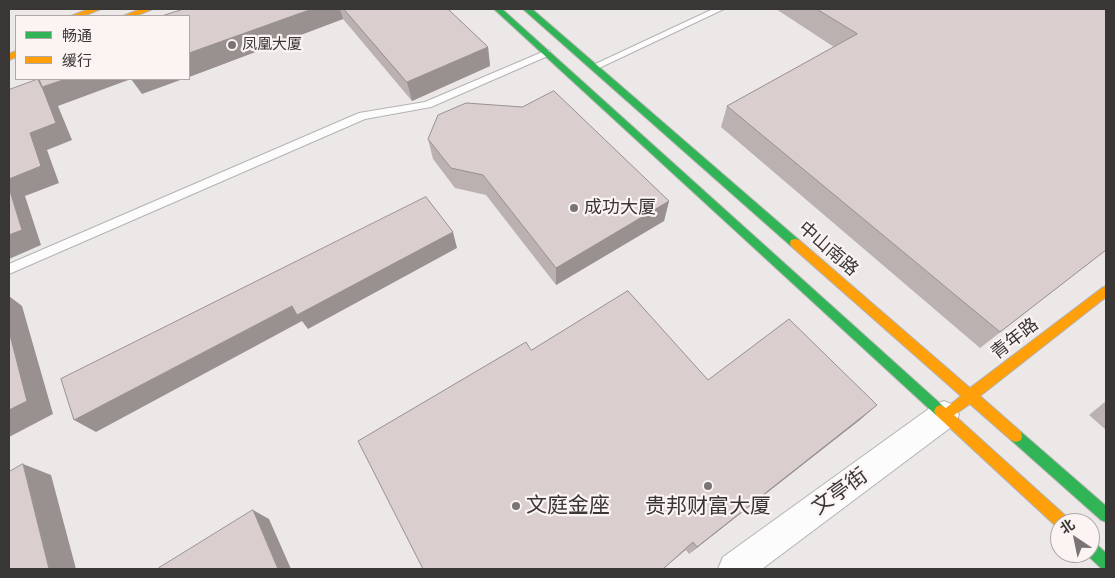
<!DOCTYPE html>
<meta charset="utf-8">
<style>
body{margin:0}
#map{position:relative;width:1115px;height:578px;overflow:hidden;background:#ece8e8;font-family:"PT Serif","Noto Sans SC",serif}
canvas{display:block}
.frame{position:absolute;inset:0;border:10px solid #393736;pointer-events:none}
.legend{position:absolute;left:15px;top:15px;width:175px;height:65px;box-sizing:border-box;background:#fbf4f3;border:1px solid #ada8a7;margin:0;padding:6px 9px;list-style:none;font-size:15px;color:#393736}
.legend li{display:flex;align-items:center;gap:10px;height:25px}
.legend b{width:25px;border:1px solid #ada8a7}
.north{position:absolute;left:1050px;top:513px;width:50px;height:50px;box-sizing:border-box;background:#fbf4f3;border:1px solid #ada8a7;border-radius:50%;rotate:326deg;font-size:14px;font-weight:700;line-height:20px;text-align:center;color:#393736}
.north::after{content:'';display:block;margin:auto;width:18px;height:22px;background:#787574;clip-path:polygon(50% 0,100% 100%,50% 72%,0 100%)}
</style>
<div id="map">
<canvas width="1115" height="578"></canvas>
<div class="frame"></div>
<ul class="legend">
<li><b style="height:6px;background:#30b455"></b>畅通</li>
<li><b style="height:6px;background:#ff9f0a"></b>缓行</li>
</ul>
<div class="north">北</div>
</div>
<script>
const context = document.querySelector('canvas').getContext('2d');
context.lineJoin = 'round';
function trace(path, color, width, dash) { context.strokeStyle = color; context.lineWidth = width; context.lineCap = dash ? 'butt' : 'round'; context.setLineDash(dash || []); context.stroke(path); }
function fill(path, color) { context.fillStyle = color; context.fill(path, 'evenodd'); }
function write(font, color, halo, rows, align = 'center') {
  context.font = font + ' "PT Serif","Noto Sans SC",serif'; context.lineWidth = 4.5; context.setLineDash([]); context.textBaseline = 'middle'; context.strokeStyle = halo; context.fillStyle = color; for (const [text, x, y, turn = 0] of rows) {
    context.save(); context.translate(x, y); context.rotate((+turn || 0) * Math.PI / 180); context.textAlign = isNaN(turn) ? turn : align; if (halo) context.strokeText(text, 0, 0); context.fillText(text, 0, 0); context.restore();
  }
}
const lane = new Path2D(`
 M713,9H724L597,69L594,70L589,67Z
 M547,50L550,51V55L431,107L365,119L9,274V264L359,113L425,102Z`);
const street = new Path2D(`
 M944,401L954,405L959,415L954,425L762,569H718L723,557L934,405Z`);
const fast = new Path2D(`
 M494,9H502L944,407L946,411L944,415L940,417L936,415Z
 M523,9H532L799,240L800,243L799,246H791Z
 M1016,430L1021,432L1106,506V522L1101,520L1011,440L1010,436L1011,432Z
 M1090,541L1095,543L1106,553V569L1101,568L1085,553H1090Z`);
const slow = new Path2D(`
 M89,9H101L83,16H71Z
 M141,9H153L135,16H123Z
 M16,51V57L9,60V54Z
 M795,239L799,240L970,388L1102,288L1106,286V297L980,396L1021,432L1022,436L1021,440L1016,442L1011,440L970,404L954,415L1068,518L1070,523H1060V529L1058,528L936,415L934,411L936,407L940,405L946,408L961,396L791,246L790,243L791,240Z`);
trace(lane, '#b5b2b2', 2);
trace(street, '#b5b2b2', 2);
trace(fast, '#b5b2b2', 2);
trace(slow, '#b5b2b2', 2);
fill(lane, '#fcfcfc');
fill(street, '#fcfcfc');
fill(fast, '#30b455');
fill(slow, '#ff9f0a');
fill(new Path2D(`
 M184,9H448L488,47L490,66L412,101L343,19L189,77V16Z
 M776,9H1106V250L980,348L721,127L727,106L834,47Z
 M428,139L669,201L664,221L556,285L486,195L455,188L433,159Z
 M531,350L861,419L689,554L686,550L663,569H423Z
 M1106,401V430L1089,415Z`), '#bcb1b1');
fill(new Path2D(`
 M312,9H340L343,19L189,77V53Z
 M488,47L490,66L412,101L407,82Z
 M39,79H183L142,94L131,79L58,106L72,140L47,150L59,183L25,196L41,245L9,259V179L30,133Z
 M669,201L664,221L556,285V268Z
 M453,232L457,248L308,329L302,321L96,432L74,420L292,306Z
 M9,296L22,306L53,414L9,437Z
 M877,405L861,419L689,554L697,547Z
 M23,464L51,475L76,569H49Z
 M253,510L269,519L291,569H278Z`), '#999090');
const building = new Path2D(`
 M184,9H312L189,53V16H162Z
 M344,9H448L488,47L407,82Z
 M817,9H1106V250L1000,332L727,106L857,34Z
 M38,79H66L42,87Z
 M39,79L56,123L30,133L41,166L9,179V90Z
 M554,91L669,201L556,268L483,175L451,168L428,139L438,115L466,103L522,107Z
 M9,188L22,230L9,235Z
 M426,197L453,232L297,315L292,306L74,420L61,379Z
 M628,291L708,380L789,319L877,405L697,547L693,542L663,569H423L358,441L526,342L531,350Z
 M9,331L27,401L9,410Z
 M23,464L49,569H9V472Z
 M253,510L278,569H159V568Z`);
fill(building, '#dbcece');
trace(building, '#999090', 1);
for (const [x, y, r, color] of [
 [232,45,5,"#787574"],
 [574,208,5,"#787574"],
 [708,486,5,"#787574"],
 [516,506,5,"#787574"]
]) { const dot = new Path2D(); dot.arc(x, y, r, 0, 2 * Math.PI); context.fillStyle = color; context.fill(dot); trace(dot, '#fbf4f3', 2); }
write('15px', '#393736', '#fbf4f3', [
 ["凤凰大厦",242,45]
], 'left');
write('18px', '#393736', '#fbf4f3', [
 ["成功大厦",584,208]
], 'left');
write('18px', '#393736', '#fbf4f3', [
 ["中山南路",828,249,41],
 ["青年路",1015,339,-38]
]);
write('21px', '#393736', '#fbf4f3', [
 ["文亭街",840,492,-36]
]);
write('21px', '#393736', '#fbf4f3', [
 ["文庭金座",526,506],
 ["贵邦财富大厦",708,507,"center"]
], 'left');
</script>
